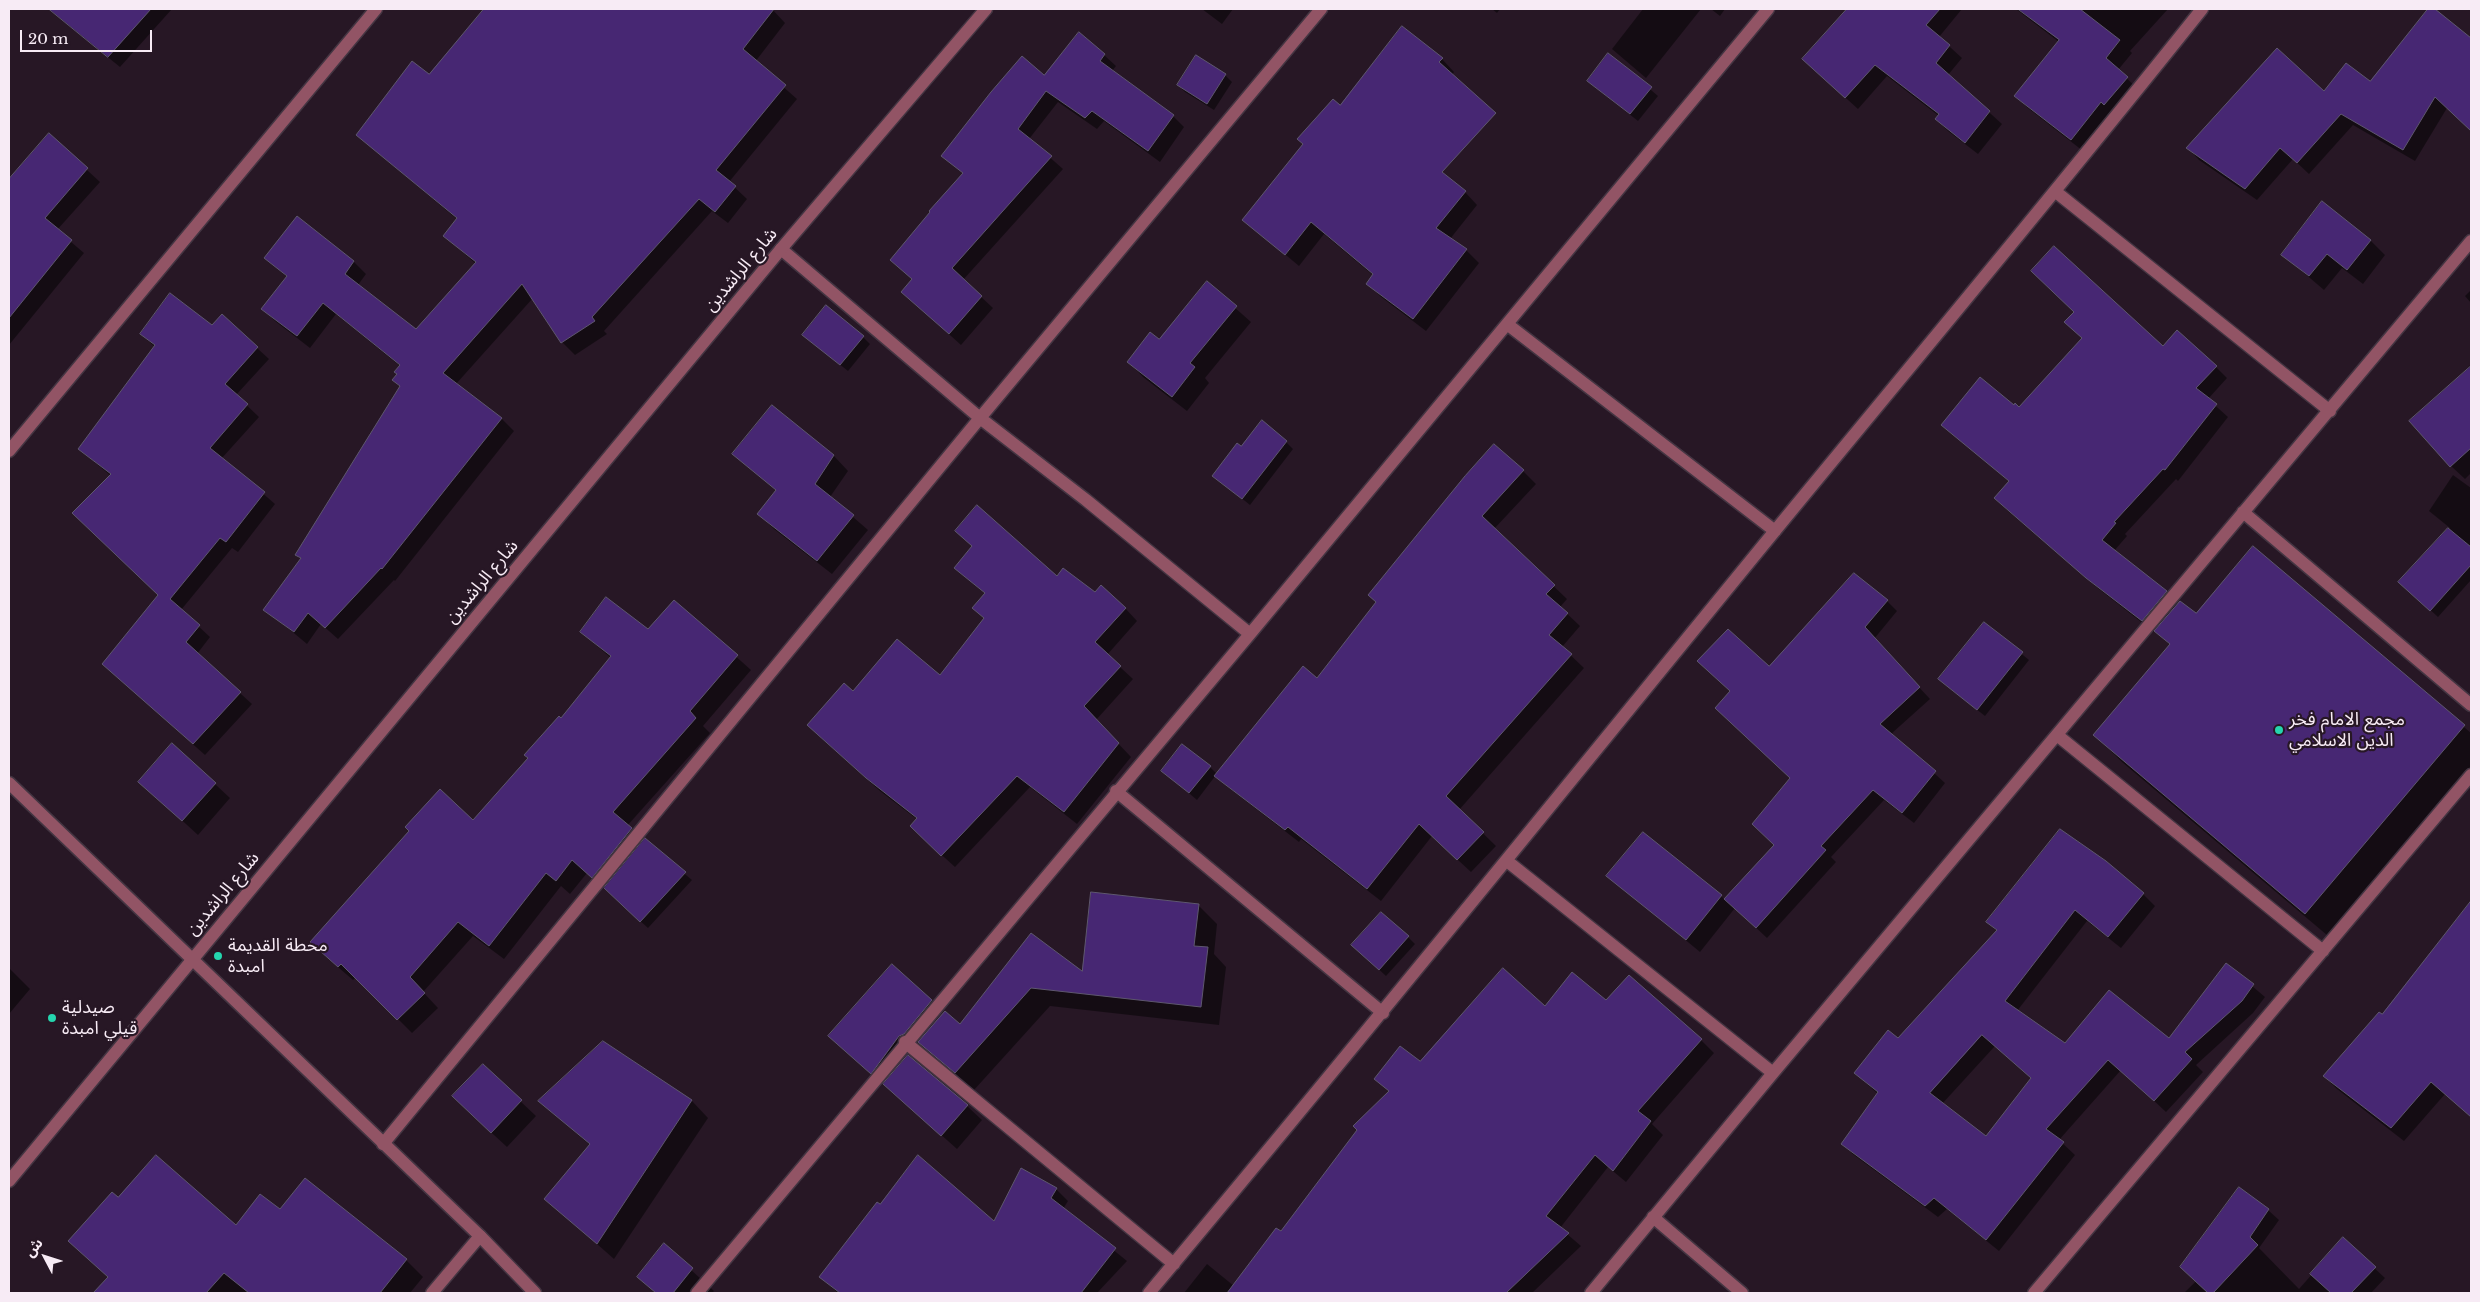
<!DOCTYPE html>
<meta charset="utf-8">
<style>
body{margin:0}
#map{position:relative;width:2480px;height:1302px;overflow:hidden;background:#271725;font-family:"Libre Baskerville","Noto Sans Arabic",serif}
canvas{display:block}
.frame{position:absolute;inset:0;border:10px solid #f7ebf5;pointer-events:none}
.north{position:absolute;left:20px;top:1232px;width:50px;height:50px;-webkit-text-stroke:4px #271725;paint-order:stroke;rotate:310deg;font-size:14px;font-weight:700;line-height:20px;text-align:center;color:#f7ebf5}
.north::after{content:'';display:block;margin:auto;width:18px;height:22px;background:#f7ebf5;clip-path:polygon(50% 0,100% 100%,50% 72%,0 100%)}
.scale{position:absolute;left:20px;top:30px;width:132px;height:22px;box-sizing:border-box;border:2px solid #f7ebf5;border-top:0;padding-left:6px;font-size:15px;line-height:18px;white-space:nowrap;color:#f7ebf5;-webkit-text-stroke:4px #271725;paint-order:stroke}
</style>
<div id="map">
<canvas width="2480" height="1302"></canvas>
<div class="frame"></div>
<div class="north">ش</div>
<div class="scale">20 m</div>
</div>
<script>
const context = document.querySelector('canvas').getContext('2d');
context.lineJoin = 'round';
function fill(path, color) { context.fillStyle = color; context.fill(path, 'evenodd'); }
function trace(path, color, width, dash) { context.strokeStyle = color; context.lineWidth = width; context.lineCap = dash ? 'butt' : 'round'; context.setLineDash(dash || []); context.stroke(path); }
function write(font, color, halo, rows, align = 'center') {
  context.font = font + ' "Libre Baskerville","Noto Sans Arabic",serif'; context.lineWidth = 4.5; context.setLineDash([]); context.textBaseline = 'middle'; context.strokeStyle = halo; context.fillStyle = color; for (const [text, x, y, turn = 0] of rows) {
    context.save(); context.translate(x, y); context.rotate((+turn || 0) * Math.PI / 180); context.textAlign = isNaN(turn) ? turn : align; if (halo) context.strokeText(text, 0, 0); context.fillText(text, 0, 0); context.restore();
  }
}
fill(new Path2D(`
 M60,9H172L120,67L68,25L56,13Z
 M484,9H772L785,23L755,62L797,99L729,182L747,199L728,223L712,211L604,331L607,334L575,355L562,342L533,298L456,384L501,418L514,431L395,581L394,580L338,639L321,624L307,644L265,609L302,560L297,555L401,388L394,380L399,374L400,366L336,314L310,348L275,321L263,309L287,277L266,258L297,218L354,262L366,274L358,285L416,331L476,264L445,236L458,220L357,135L429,76Z
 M1202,9H1233L1222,24Z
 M1492,9H1500L1497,13Z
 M1643,9H1701L1646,78L1612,49Z
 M1711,9H1725L1720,16Z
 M1873,9H1962L1939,37L1962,58L1948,75L2002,124L1978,154L1948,131L1936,119L1939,116L1887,76L1858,109L1816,71L1849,39Z
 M2016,9H2168L2130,51L2132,53L2118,70L2139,90L2083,151L2028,108L2016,96L2059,42Z
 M2429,9H2433L2471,39V130L2447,108L2415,161L2353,125L2309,174L2293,159L2257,200L2199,160L2188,148L2325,92L2370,83Z
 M1609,54L1658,96L1638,121L1596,88Z
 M1104,55L1116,66L1112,71L1173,116L1184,127L1160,162L1104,121L1097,129L1058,102L1029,139L1063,169L963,280L993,308L961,345L902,292L913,280L964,174L943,156L1044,77Z
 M1442,59L1454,72L1357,210L1465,192L1477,205L1450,239L1466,250L1479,263L1426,331L1380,296L1368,283L1374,276L1324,234L1299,266L1244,220L1340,106Z
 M1225,75L1232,82L1214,110L1185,92L1178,85Z
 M49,135L100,182L57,230L84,253L9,345V181Z
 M2370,240L2385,255L2363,284L2342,268L2324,290L2283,255Z
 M1207,283L1251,322L1205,378L1209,383L1187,411L1143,377L1129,362L1159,341Z
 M2471,290V303L2465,296Z
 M222,316L269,359L236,395L259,417L222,458L275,504L238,552L232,548L181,610L210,637L197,654L252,704L205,755L115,675L159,595L111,476L79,449L155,347L141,334L212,327Z
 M803,335L863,337L870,344L848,371Z
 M2163,348L2216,367L2227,378L2208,399L2228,417L2178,481L2176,479L2125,534L2127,536L2114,551L2179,604L2196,615L2253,548L2471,733V778L2334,941L2122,762L2095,735L2170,645L2155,630L2154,632L2099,589L2007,510L1995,498L2010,482L1942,425L2014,407L2019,408Z
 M2471,364V473L2465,479L2451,466L2455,383Z
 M772,407L834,456L848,471L830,497L868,530L832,574L774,529L759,514L777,491L734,454Z
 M1286,442L1293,449L1250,505L1214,476L1241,447Z
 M1523,471L1536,484L1494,529L1567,599L1560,607L1580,626L1562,647L1584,668L1459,810L1496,846L1471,872L1432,836L1381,901L1301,839L1299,842L1229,788L1216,775L1197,800L1163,771L1210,767L1217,774L1317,680Z
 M2453,475L2471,488V580L2438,617L2400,582L2450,528L2429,511Z
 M955,568L1057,578L1125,608L1137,621L1107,655L1133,679L1096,720L1131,757L1077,824L1030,787L955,867L924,839L918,820L880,791L821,738L853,693L940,677L985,619L974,608L986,594Z
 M674,601L751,670L703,726L710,733L627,826L692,880L648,928L587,873L570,894L561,886L504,959L473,936L423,992L438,1008L412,1033L356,977L353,980L325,956L473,822L529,759L611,658L581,632L648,631Z
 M1887,601L1897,611L1874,639L1930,699L1891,734L1945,783L1914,823L1884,800L1831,857L1836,862L1767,938L1735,908L1700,952L1608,876L1721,896L1725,900L1775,845L1792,779L1769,667Z
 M1984,623L2029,660L1985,716L1947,686Z
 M173,745L230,798L198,835L140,782Z
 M2143,894L2155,906L2121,948L2087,921L2017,1011L2065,1045L2169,1040L2226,964L2265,997L2253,1013L2196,1065L2203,1072L2166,1112L2121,1070L2059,1140L2075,1155L1999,1251L1947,1209L1938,1217L1854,1155L1842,1144L1878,1094L1855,1073L1898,1040L1997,931L1988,921ZM1995,1046L2032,1079L1987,1138L1942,1104Z
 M1199,906L1217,924L1214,954L1226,967L1219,1025L1050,1006L974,1090L920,1042L960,1026L1031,935L1083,974Z
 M2452,927L2471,942V1117L2445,1094L2404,1141L2337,1089L2324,1076L2383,1016Z
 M1408,937L1415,944L1386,976L1360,952Z
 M892,966L939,1008L878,1080L836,1043Z
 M9,968L30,989L9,1014Z
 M1606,1001L1701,1040L1714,1053L1652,1124L1663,1135L1626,1182L1608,1167L1560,1228L1581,1246L1532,1293H1184L1207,1264L1234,1286L1281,1233L1390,1092L1376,1079L1420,1063L1545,1007Z
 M603,1043L692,1101L708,1118L614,1259L546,1199L591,1146L540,1102Z
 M483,1066L536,1116L507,1147L468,1111Z
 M884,1084L967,1106L982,1120L957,1149Z
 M306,1180L406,1260L423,1277L410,1293H95L109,1278L69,1241L119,1199L236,1227L280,1211Z
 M1056,1189L1068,1201L1063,1209L1127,1261L1097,1293H838L820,1277L880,1205L994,1223Z
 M2268,1210L2279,1220L2259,1248L2299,1289L2343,1239L2385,1278L2371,1293H2184Z
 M664,1245L714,1291L712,1293H655L638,1277Z`), '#0007');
const building = new Path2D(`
 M49,9H151L108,57Z
 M484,9H774L743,49L786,85L716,170L736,186L715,212L699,199L592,317L595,321L561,343L522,284L443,373L502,418L382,569L381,568L325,628L308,613L294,632L263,610L301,558L295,555L400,386L392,380L397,374L394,372L400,365L323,303L297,336L261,309L287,276L264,258L297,216L354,261L345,274L416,329L476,262L443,236L457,218L356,135L412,61L429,74Z
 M1847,9H1940L1926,25L1950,45L1936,63L1990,111L1965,143L1935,119L1939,114L1875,65L1845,98L1802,59Z
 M2018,9H2080L2120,40L2106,58L2128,77L2104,105L2101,102L2071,140L2014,96L2059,40Z
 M2428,9H2435L2471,38V131L2435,97L2403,150L2341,114L2297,163L2280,148L2245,189L2186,148L2277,48L2324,91L2346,63L2370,81Z
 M1402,26L1443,58L1439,62L1496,113L1442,172L1466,191L1436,228L1467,249L1413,319L1366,284L1373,274L1311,222L1285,255L1242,220L1303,144L1297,139L1333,99L1340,105Z
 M1079,32L1105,54L1100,61L1174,115L1148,151L1092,111L1085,118L1046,91L1018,129L1052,156L952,268L982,296L949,334L901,292L912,279L890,260L930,212L929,211L963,173L941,156L991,92L1022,56L1044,75Z
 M1608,53L1652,87L1630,114L1587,81Z
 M1196,55L1226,74L1207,104L1177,85Z
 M49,133L88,168L45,218L72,240L9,318V179Z
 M2322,201L2371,240L2347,270L2327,254L2309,276L2281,255Z
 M2054,246L2163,346L2177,330L2217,366L2196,388L2217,404L2165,470L2163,469L2114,522L2116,523L2102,540L2167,591L2142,621L2086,578L1994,498L2009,481L1941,425L1980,377L2014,405L2015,403L2019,407L2082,338L2064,322L2074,312L2031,271Z
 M1207,281L1237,306L1190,363L1195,367L1172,397L1127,362L1150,332L1159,339Z
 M170,293L212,325L222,314L258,347L225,384L248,404L210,448L265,492L226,542L220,538L170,599L200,625L186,642L241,692L193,744L102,664L158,595L72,513L111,474L78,449L155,345L140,334Z
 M826,305L864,336L840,365L802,335Z
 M2471,366V448L2450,467L2409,421Z
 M772,405L834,455L815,484L854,515L817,561L757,514L776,490L732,454Z
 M1262,420L1287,441L1242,499L1212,476L1237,443L1241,446Z
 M1494,444L1524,470L1482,516L1555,585L1546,594L1568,613L1549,635L1572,654L1446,796L1484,832L1457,860L1419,824L1367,889L1288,827L1285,830L1214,776L1303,666L1317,678L1376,602L1368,595L1465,476Z
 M977,505L1057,576L1063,568L1095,592L1101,585L1126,608L1095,642L1121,666L1084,706L1119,743L1064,812L1017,776L941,856L910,826L917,818L866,778L807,725L844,683L853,691L897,639L940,675L984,618L972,608L985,593L954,568L972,546L955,531Z
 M2448,528L2471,547V565L2430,611L2398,582Z
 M2253,546L2465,725L2305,914L2093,735L2170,644L2154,631L2180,601L2196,613Z
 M1854,573L1888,600L1865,627L1920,687L1880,724L1936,771L1902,813L1873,790L1821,846L1826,850L1756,928L1724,899L1774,845L1752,824L1790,778L1715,708L1730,691L1697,661L1728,629L1769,666Z
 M606,597L648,629L674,600L738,655L690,711L696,718L613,812L632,828L592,878L572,860L556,881L546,873L489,946L458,922L410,977L425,993L397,1020L341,964L338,967L310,942L409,831L405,827L440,789L473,820L528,758L524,755L559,716L561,718L611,656L580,632Z
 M1984,622L2023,652L1977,710L1938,679Z
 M172,743L216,783L182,821L138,782Z
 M1182,744L1211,766L1189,793L1161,771Z
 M2060,829L2106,861L2144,893L2108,937L2075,910L2005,1001L2065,1043L2109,990L2169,1038L2226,963L2254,984L2242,1001L2185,1052L2192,1059L2154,1101L2108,1060L2046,1129L2064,1142L1986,1240L1934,1198L1925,1206L1841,1144L1878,1092L1854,1073L1888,1030L1898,1038L1997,930L1986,922ZM1982,1035L2031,1078L1986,1136L1930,1093Z
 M1643,832L1722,895L1686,940L1606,876Z
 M645,838L686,872L640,922L604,888Z
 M1091,892L1199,904L1194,946L1208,947L1201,1007L1031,988L955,1073L918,1042L945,1011L960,1024L1031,933L1082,971Z
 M2471,901V1117L2431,1082L2391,1128L2323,1076L2379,1012L2382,1014Z
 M1381,912L1409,936L1379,970L1351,945Z
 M892,964L932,1000L904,1034L899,1036L871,1074L828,1036Z
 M1503,968L1545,1006L1572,972L1606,1000L1629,975L1702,1039L1638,1111L1651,1121L1613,1171L1595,1155L1546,1216L1569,1233L1506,1293H1227L1276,1228L1281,1231L1357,1130L1353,1126L1389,1091L1374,1079L1400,1046L1420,1061Z
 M603,1041L692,1100L597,1244L544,1199L590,1144L538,1101Z
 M908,1055L968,1105L941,1136L883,1084Z
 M483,1064L522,1100L491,1133L452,1096Z
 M156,1155L236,1225L260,1194L280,1209L305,1178L407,1259L380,1293H249L224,1273L206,1293H93L108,1277L68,1241L112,1192L118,1197Z
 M918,1155L994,1221L1021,1168L1057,1188L1051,1198L1116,1248L1081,1293H840L819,1277L877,1202L880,1204Z
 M2239,1187L2269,1209L2250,1237L2258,1245L2213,1293H2208L2180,1267Z
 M2343,1237L2376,1267L2351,1293H2331L2310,1274Z
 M664,1243L693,1268L673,1293H656L637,1277Z`);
fill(building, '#472773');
trace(building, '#5e576e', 1);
const minor = new Path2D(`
 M2056,192L2330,411
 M781,249L980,418L1086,500L1250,634
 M1507,324L1775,531
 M9,451L376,9
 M2243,512L2471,705
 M2057,735L2323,951
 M1116,791L1383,1013
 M1507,861L1773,1073
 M905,1042L1174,1264
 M383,1144L980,418L1321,9
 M1653,1217L1742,1293
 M432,1293L480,1236
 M697,1293L1250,634L1768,9
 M1149,1293C1360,1042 1566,786 1774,532C1917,358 2062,185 2202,9
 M1591,1293L1773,1073L2471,241
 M2034,1293L2471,775`);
const tertiary = new Path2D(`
 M9,783L480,1236L535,1293
 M9,1181L781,249L986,9`);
trace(minor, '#443542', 15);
trace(tertiary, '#443542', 15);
trace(minor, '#925465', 12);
trace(tertiary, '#925465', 12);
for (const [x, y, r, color] of [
 [2279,730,5,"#25d5ae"],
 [218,956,5,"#25d5ae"],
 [52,1018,5,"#25d5ae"]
]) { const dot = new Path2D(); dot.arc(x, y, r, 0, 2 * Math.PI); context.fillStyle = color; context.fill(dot); trace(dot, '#271725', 2); }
write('18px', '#f7ebf5', '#271725', [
 ["شارع الراشدين",741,270,-50],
 ["شارع الراشدين",482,582,-50],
 ["شارع الراشدين",223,894,-50]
]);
write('18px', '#f7ebf5', '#271725', [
 ["مجمع الامام فخر",2289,720],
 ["الدين الاسلامي",2289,741],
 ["محطة القديمة",228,946],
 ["امبدة",228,967],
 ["صيدلية",62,1008],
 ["قيلي امبدة",62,1029]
], 'left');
</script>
